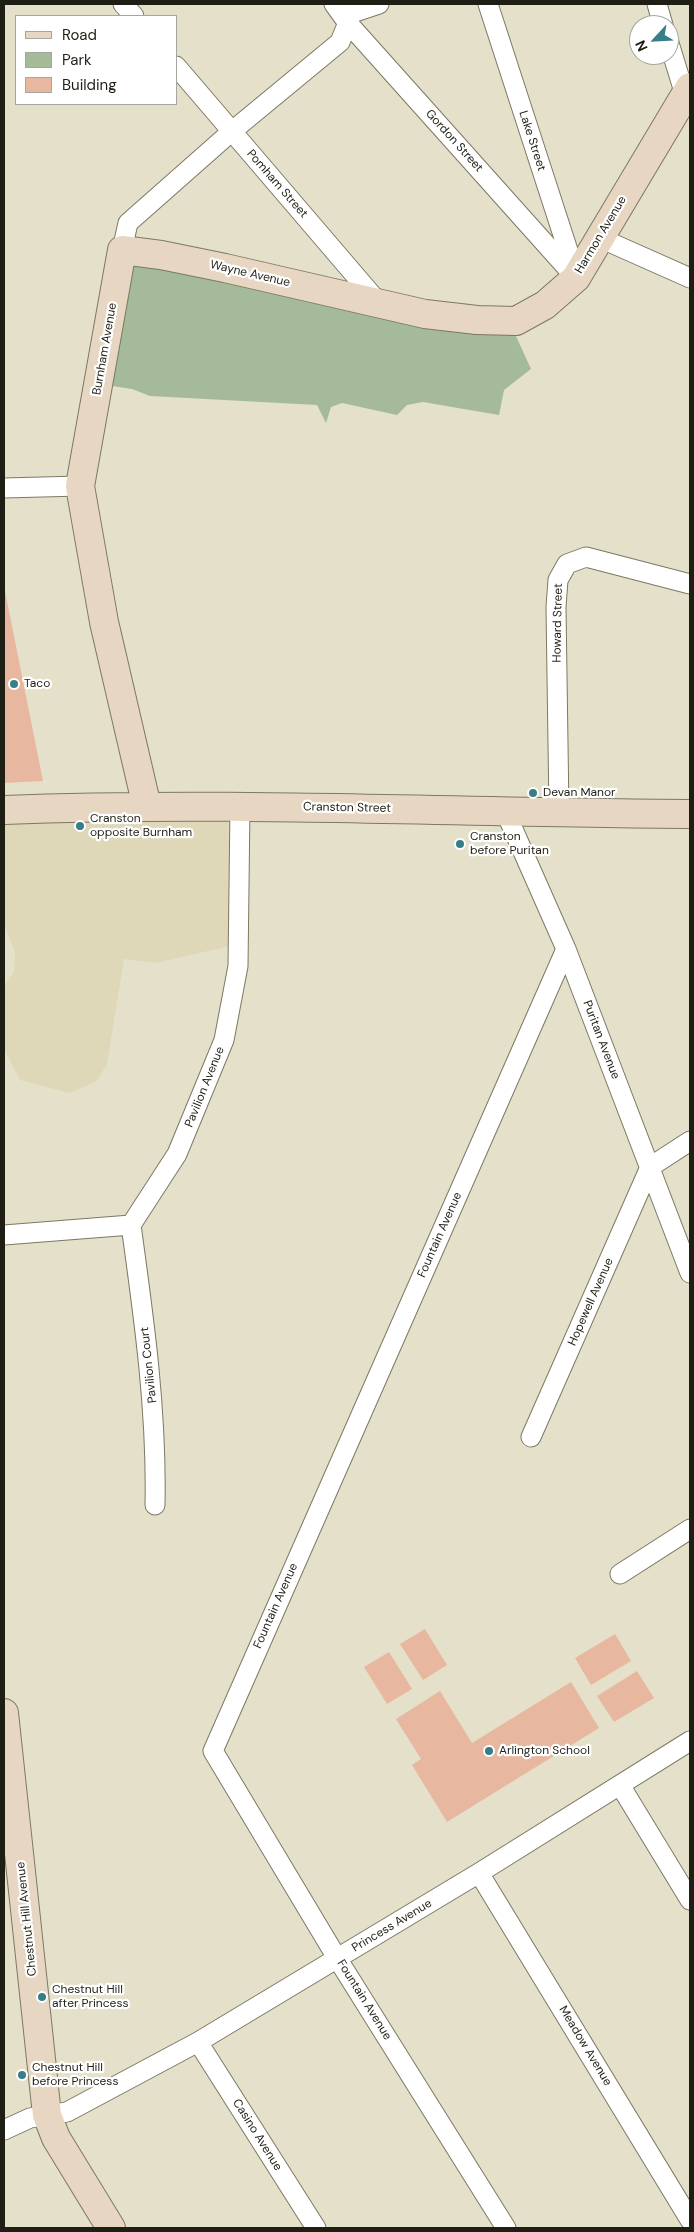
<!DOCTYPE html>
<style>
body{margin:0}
#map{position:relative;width:694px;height:2232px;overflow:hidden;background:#e5e0c9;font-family:"DM Sans",sans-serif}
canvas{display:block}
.frame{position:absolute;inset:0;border:5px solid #1f1e15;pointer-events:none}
.legend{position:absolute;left:15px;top:15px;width:162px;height:90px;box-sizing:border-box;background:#fff;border:1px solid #a5a5a1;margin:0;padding:6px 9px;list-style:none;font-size:15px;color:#1f1e15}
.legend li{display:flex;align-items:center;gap:10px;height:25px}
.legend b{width:25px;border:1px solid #a5a5a1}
.north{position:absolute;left:629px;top:15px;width:50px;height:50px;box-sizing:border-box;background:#fff;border:1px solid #a5a5a1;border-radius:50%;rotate:245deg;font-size:14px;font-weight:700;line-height:20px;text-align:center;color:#1f1e15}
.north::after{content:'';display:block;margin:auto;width:18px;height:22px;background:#377e88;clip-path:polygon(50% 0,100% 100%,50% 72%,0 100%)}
</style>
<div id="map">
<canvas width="694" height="2232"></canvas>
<div class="frame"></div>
<ul class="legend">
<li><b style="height:6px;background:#e7d7c2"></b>Road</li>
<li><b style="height:14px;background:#a4ba98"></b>Park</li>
<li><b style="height:14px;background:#e7b7a0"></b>Building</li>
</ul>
<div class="north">N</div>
</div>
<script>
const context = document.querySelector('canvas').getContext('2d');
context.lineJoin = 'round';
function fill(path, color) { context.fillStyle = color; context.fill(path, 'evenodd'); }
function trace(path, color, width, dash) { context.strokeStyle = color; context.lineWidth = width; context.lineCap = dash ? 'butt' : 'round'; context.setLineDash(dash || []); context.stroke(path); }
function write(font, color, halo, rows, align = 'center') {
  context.font = font + ' "DM Sans",sans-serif'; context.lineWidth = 4.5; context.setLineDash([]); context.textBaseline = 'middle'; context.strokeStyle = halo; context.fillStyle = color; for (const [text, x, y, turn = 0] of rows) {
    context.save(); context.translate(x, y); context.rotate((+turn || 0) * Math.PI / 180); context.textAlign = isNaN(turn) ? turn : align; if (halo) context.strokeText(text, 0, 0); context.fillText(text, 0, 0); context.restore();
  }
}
fill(new Path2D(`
 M232,807L235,945L155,963L124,959L107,1064L97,1081L69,1093L20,1080L4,1049V986L14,972L15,952L4,924V809Z`), '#ded8b9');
fill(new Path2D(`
 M120,254L510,323L531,369L504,390L499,415L423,402L407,405L397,415L342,403L331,407L326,423L317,405L150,396L132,389L99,384Z`), '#a4ba98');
fill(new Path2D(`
 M4,591H5L43,781L4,783Z
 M425,1629L447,1665L423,1680L400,1644Z
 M615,1634L631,1661L591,1685L575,1658Z
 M389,1652L412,1689L387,1704L364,1667Z
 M637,1671L654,1698L614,1722L597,1696Z
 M571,1682L599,1728L447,1822L412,1765L421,1759L396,1719L440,1691L472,1743Z`), '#e7b7a0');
const street = new Path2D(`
 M123,4L134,16
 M334,4L347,22L576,278
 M488,4L574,269
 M657,4L663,25
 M669,43L685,95L690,98
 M176,66L378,302
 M600,238L690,278
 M122,250L128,223L231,132L340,42L352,13L379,4
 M4,488L80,486
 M505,811L566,949L690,1273
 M559,812L556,607L558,580L567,564L586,557L690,584
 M131,1225L177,1154L224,1040L238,966L240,807
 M131,1225C144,1319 157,1411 155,1505
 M4,1235L131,1225
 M531,1437L650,1167L690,1141
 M620,1574L690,1529
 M620,1785L690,1900
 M479,1873L690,2220
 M198,2042L316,2228
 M4,2130L30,2118L67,2112L198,2042L479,1873L690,1741
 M506,2228L337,1958L213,1751L566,949`);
const secondary = new Path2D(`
 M147,807L104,622L80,486L122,250L161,255L225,268L425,314L477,320L516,321L545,305L576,278L690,87
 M4,810C232,801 461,813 690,814
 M4,1713L47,2115L56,2138L111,2228`);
trace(street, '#7c7863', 21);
trace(secondary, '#7c7863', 30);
trace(street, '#fff', 19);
trace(secondary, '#e7d7c2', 28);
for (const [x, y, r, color] of [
 [14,684,5,"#377e88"],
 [533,793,5,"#377e88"],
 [80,826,5,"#377e88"],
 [460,844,5,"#377e88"],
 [489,1751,5,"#377e88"],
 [42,1997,5,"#377e88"],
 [22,2075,5,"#377e88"]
]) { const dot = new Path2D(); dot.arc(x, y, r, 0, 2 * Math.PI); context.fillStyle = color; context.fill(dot); trace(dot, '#fff', 2); }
write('12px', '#1f1e15', '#fff', [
 ["Gordon Street",454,141,48],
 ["Lake Street",532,141,72],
 ["Pomham Street",277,184,49],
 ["Harmon Avenue",601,235,-59],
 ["Wayne Avenue",250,274,13],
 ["Burnham Avenue",105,349,-80],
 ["Howard Street",558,623,-89],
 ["Cranston Street",347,808,1],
 ["Puritan Avenue",601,1040,69],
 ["Pavilion Avenue",205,1087,-68],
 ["Fountain Avenue",440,1235,-66],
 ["Hopewell Avenue",591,1302,-66],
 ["Pavilion Court",149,1365,-96],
 ["Fountain Avenue",276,1606,-66],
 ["Chestnut Hill Avenue",27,1919,-96],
 ["Princess Avenue",392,1926,-31],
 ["Fountain Avenue",364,2000,58],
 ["Meadow Avenue",585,2046,59],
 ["Casino Avenue",257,2135,58]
]);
write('12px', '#1f1e15', '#fff', [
 ["Taco",24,684],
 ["Devan Manor",543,793],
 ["Cranston",90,819],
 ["opposite Burnham",90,833],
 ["Cranston",470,837],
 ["before Puritan",470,851],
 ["Arlington School",499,1751],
 ["Chestnut Hill",52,1990],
 ["after Princess",52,2004],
 ["Chestnut Hill",32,2068],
 ["before Princess",32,2082]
], 'left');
</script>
